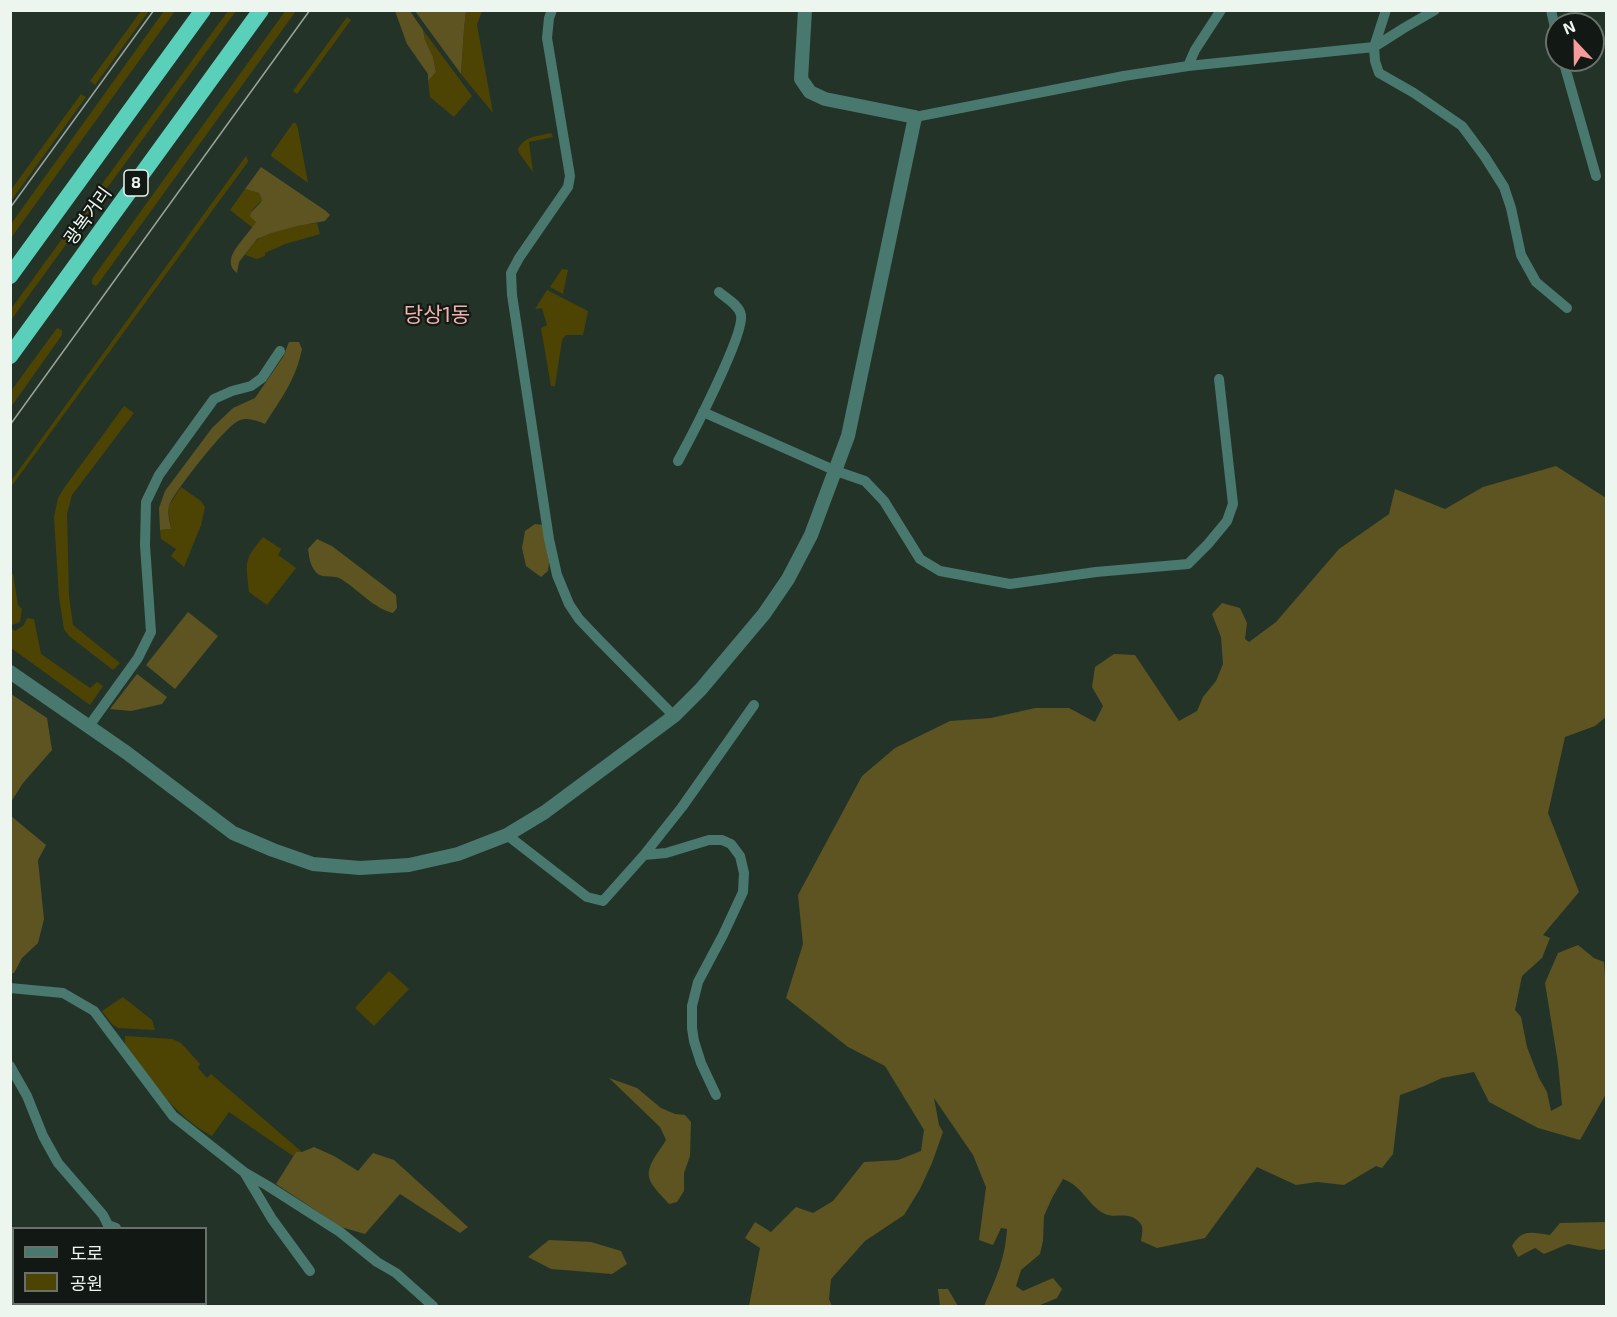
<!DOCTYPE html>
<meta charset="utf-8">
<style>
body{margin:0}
#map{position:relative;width:1617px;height:1317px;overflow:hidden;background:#243328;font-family:"Exo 2","Noto Sans KR",sans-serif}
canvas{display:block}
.frame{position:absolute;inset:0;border:12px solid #ecf5ee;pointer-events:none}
.legend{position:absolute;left:12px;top:1227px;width:195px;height:78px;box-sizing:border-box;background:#121914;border:2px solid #69716b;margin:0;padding:8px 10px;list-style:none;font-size:18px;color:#ecf5ee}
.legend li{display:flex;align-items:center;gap:12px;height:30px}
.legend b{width:30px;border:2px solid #69716b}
.north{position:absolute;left:1545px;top:12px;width:60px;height:60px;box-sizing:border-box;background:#121914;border:2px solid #69716b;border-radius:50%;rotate:338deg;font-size:16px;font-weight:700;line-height:24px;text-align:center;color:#ecf5ee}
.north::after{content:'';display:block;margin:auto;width:21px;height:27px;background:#f59b9a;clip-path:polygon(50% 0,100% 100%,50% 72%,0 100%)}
</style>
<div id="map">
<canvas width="1617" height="1317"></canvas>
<div class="frame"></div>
<ul class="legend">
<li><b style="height:8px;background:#49786f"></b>도로</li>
<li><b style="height:16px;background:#4d4404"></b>공원</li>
</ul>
<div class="north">N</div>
</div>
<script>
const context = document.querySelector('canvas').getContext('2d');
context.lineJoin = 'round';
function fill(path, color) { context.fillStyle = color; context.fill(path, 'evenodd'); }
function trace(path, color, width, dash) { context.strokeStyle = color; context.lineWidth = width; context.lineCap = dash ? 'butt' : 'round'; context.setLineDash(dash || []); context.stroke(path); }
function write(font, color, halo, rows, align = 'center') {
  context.font = font + ' "Exo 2","Noto Sans KR",sans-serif'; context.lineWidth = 4.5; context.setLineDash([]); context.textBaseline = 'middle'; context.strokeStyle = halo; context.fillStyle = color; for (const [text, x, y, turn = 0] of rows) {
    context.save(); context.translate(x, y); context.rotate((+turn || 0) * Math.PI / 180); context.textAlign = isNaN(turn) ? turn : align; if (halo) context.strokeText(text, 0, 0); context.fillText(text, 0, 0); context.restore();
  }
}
fill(new Path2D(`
 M286,10L296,11L98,284L96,286L92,284V279Z
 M141,11H149L95,85L90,81Z
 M164,11H175L11,238V224Z
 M228,11H236L11,320V309Z
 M466,11H482L477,25L493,113L461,74L464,29Z
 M347,17L351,20L297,94L293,91Z
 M423,30L472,96L454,117L430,97L428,81L436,72L433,57L425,40Z
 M81,94L86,97L11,201V190Z
 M293,123H296L298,129L308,183L271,156L272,153Z
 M551,133L553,137L529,142L533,172L519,153L518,149C524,136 539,136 551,133Z
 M246,156L248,161L247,163L11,487V481Z
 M245,189L259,193L262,200L252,210L256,222L253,228L230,210Z
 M317,223L320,234L285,244L265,253V256L257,259L245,255C249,250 252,244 257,240C270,229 300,225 317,223Z
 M562,269L568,270L563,294L550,287Z
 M547,290L588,311L583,335H566L562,340L555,386H551L541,328L547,325L542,308L535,309Z
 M57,328L62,330V335L11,407V391Z
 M124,406L134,413L72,495L67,514L69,596L73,625L120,663L113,670L69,636L64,629L59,597L54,517L58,498L64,488Z
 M181,487L201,501L205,507L201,525L184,567L171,556L176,549L161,539L160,530L171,529L168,507Z
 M263,537L281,549L278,555L296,568L267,605L249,592C246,562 243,561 263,537Z
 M11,574H13L18,605L22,609L20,622L12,625L10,624Z
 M27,618L34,619L41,654L90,688L97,682L103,686L90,705L11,648V628L15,631L24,625Z
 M389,971L409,989L374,1026L355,1008Z
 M123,997L152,1020L155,1030L118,1028L112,1024L102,1011Z
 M125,1036L172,1039L181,1043L200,1064L198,1068L207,1078L211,1074L302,1152H296L293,1156L229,1112L212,1136C174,1116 150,1079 125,1044Z`), '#4d4404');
fill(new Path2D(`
 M395,11H410L423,30L425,40L433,57L436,72L428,81V74L407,44Z
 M415,11H466L464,29L461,74Z
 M261,167L326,211L330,215L325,221L297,226L271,233L257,239L239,262L237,273C233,270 230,266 231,260C232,249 250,232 256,222L250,216C252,209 258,207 262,200L259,193L245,189Z
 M289,342H299L302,349C296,379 281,399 265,424C255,420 247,417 238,421C226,426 173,493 169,506C167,512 170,522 171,529L160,530L159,508L165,491L212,428L233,408L255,398L283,357Z
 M1556,466L1606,498V717L1595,726L1565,737L1548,813L1579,892L1543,935L1550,938L1542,958L1522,976L1515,1010L1521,1017L1527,1047L1539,1078L1547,1092L1551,1111L1562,1105L1558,1063L1545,983L1558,953L1578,945L1594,958L1604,962L1606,990V1094L1580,1140L1538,1128L1489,1102L1474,1072L1442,1078L1422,1087L1400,1095L1393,1154L1382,1168L1376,1166L1344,1185L1317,1182L1296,1185L1257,1167L1205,1238L1157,1248L1141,1241C1142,1235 1144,1227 1140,1223C1129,1210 1116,1219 1105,1214C1087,1205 1083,1186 1063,1179L1052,1198L1044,1216L1043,1241L1040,1254L1021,1270L1016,1286L1023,1291L1053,1278L1062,1289L1057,1298L1038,1306H984C996,1278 1005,1260 1007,1229L1001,1228L993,1245L979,1240L986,1187L973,1155L934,1098L939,1125L943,1132L932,1163L920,1189L904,1215L865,1241L831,1279L829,1299L832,1306H749L760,1248L745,1238L755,1222L771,1232L796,1207L813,1213L833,1201L864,1162L898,1160L921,1151L924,1130L885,1066L848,1047L786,998L803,944L798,895L862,776L895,748L950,721L991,718L1035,708H1069L1095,722L1103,706L1092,687L1095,667L1114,654L1135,655L1179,721L1197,711L1203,697L1216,681L1223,664L1221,637L1212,614L1222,603L1240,608L1247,623L1245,639L1249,642L1276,622L1339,549L1389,514L1395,489L1445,509L1483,487Z
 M535,524L543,525L549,562L548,571L541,577L526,566L522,548L525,531Z
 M317,539L332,546L396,595L397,608L393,613C373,608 359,590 341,579C333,574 321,580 315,571C310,565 309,556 308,549Z
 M188,612L218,636L175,689L146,665Z
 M137,674L167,697L162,704L131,711L110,709Z
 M11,694L47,718L52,750L23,783L11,802Z
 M11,816L46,845L38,860L44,919L38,943L22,958L14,973L11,974Z
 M609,1078L637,1088L661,1108L675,1114L685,1115L691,1122L690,1156L684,1173V1191L677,1202L669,1204C664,1198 652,1187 650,1180C644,1167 660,1151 666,1140L660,1127Z
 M314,1147L334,1156L358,1171L373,1153L394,1160L468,1227L460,1233L400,1194L365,1234L341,1227L276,1184L296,1152H302Z
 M1606,1222V1249L1600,1250L1568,1244L1544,1254L1535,1248L1518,1257L1512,1246C1522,1228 1532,1233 1550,1235L1560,1223Z
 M549,1240L591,1242L621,1251L627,1264L612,1274L551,1269L528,1257Z
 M938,1289H948L958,1306H940Z`), '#5d5421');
trace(new Path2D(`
 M552,10L549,18L547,38L570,176L568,187L519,258L511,273L512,295L549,539L557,575L569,604L579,619L600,641L674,716
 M1435,10L1404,28L1374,47L1375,61L1379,73L1414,93L1462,126L1485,157L1504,187L1511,208L1521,255L1536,282L1567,308
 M1551,10L1557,37
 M1563,60L1596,176
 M1188,66L1195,50L1221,10
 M915,117L1124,76L1188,66L1374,47L1386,10
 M703,412L836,471L865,481L884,501L920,559L940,571L1010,584L1096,572L1188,564L1208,544L1227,521L1233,504L1219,379
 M678,461C690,439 745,334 741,315C739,305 727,299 719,292
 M89,726L138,658L151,632L145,545L146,502L159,475L214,399L232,391L251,386L262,378L280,351
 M507,835L587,897L603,901L644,855L682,807L754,705
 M644,855L666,853L709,840H722L731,844L740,856L744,873L743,892L723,935L698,982L692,1006V1028L694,1041L701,1063L716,1095
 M10,988L63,993L94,1011L173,1116L244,1172L268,1186L340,1232L377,1262L396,1273L433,1306
 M10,1066L27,1096L43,1136L58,1163L103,1215L108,1225L116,1228
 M244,1172L272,1219L310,1271
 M15,1306L17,1304
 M62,1306L64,1304`), '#49786f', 10);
trace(new Path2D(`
 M10,672L127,753L233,833L273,850L313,864L360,868L409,865L458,854L507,835L545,812L674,716L701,689L764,614L788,579L811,535L848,436L915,117L825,99L810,92L801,79L805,10`), '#49786f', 14);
trace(new Path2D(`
 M10,276L203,10
 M10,356L261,10`), '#5ad0ba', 16);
trace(new Path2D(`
 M10,208L154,10
 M10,425L310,10`), '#98a39a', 1.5);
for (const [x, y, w] of [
 [136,183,24]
]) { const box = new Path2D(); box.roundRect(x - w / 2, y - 13, w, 26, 4.5); context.fillStyle = '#121914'; context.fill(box); trace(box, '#ecf5ee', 1.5); }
write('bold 16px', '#ecf5ee', null, [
 ["8",136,183]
]);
write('18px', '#ecf5ee', '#121914', [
 ["광복거리",88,216,-54]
]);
write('21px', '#f5b1af', '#121914', [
 ["당상1동",437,315]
]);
</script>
